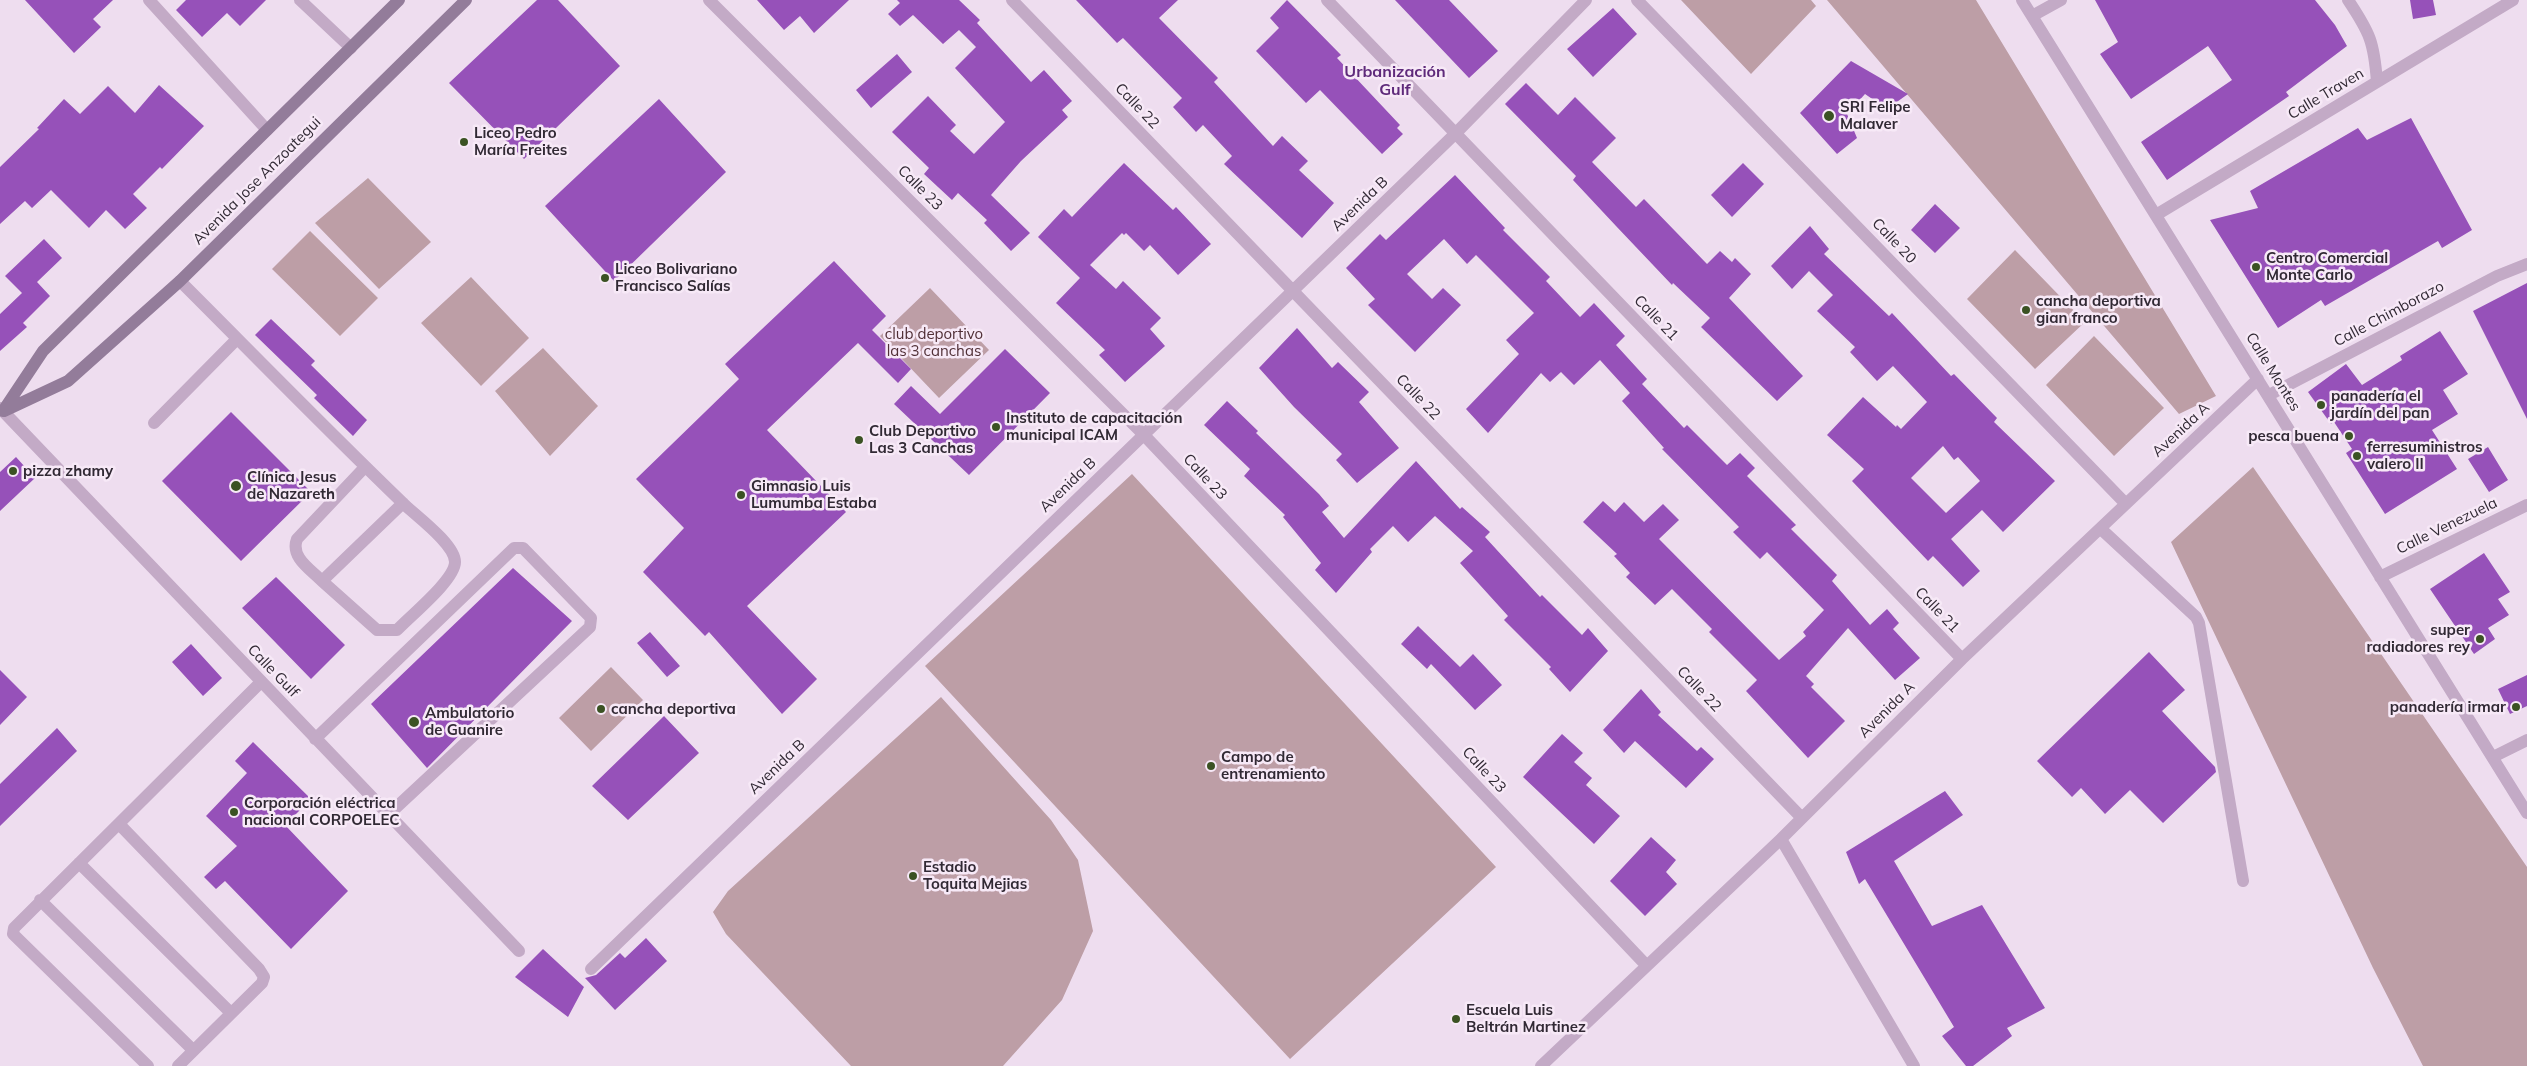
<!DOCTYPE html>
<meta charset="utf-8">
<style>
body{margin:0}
canvas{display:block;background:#eeddef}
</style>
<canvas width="2527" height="1066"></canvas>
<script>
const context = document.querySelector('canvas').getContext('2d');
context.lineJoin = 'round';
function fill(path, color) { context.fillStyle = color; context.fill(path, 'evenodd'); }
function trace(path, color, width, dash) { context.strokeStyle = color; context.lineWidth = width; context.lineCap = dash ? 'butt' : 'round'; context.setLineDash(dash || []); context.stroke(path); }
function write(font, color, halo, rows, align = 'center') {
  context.font = font + ' Mulish,sans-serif'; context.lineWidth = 5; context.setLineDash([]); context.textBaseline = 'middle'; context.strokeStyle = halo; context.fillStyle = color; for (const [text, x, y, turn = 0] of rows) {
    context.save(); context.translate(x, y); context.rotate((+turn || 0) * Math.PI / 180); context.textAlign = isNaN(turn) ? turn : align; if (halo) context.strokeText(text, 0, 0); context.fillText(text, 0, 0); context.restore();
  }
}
fill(new Path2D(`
 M1681,0H1811L1816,6L1751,74Z
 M1827,0H1976L2216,396L2179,414Z
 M368,178L431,242L379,289L315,223Z
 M310,231L378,298L340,336L272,269Z
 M2015,250L2085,322L2035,369L1967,299Z
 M471,277L529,338L481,386L421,323Z
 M930,288L989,350L939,398L880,336Z
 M2094,336L2164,408L2114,456L2046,385Z
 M543,348L598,406L550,456L495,391Z
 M2253,467L2527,867V1066H2423L2373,968L2171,542Z
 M1132,474L1496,867L1290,1059L925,666Z
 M611,667L643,700L591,751L559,718Z
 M941,697L1051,820L1078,860L1093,931L1062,1000L1003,1066H851L726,934L713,912L728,891Z`), '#bd9ea6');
fill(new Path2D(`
 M25,0H113L93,19L101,27L74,53Z
 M186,0H266L240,26L227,13L202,37L176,10Z
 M537,0H558L620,66L524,159L449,83Z
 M757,0H849L814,33L800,16L784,30Z
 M897,0H959L980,20L977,23L1031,82L1044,70L1072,101L1062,110L1068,117L1021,161L991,195L1030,233L1011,251L984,223L987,220L958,193L952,200L924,174L929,168L892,132L928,96L956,125L950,131L974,154L1005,122L955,68L976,47L959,30L943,44L913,15L900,26L888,14L900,3Z
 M1076,0H1178L1159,18L1218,78L1214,82L1273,146L1282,136L1308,161L1299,170L1334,203L1302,238L1224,164L1232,156L1203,125L1196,132L1173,107L1182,98L1123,38L1117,43Z
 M1287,0L1341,55L1337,58L1400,125L1397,128L1403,134L1382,154L1320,90L1306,103L1256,51L1279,28L1270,18Z
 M1395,0H1449L1498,51L1469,78Z
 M2095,0H2315L2335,25L2347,46L2286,92L2289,96L2167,180L2141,142L2232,80L2208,46L2131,99L2100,54L2118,42Z
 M2410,0H2433L2436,15L2413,19Z
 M1613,8L1637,34L1593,77L1567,49Z
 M897,54L912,72L871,108L856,90Z
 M1851,61L1908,94L1887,109L1865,94L1847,114L1857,138L1837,154L1800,113Z
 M1526,83L1558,115L1575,97L1616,138L1592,162L1636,207L1644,199L1707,264L1720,251L1732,262L1735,258L1751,274L1729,298L1803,376L1777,401L1701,327L1710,318L1673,283L1672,285L1616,226L1573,180L1576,176L1505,104Z
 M159,85L204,126L162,169L160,167L133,194L147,208L125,229L106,210L89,228L51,190L32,208L25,201L0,224V167L39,129L37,128L64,99L80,114L108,86L135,113Z
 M659,99L726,172L614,281L545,206Z
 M2411,118L2472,230L2442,248L2438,241L2325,306L2321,300L2278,328L2210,220L2258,208L2250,191L2358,128L2367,140Z
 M1124,163L1173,210L1176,207L1211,244L1178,275L1150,245L1144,251L1126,233L1124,235L1122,233L1090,265L1116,289L1123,281L1161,318L1150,329L1165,346L1125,382L1099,355L1105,350L1056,303L1080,278L1038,237L1064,209L1072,217Z
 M1743,163L1764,184L1732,217L1711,195Z
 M1455,175L1505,228L1503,230L1550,277L1546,281L1580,317L1594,303L1625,336L1616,345L1647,379L1642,384L1684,428L1687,425L1727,465L1740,453L1755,468L1747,476L1796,525L1791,529L1837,575L1832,581L1870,625L1887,609L1899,623L1893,629L1920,658L1895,680L1848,628L1806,676L1814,684L1811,687L1845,721L1808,758L1746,691L1757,680L1709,632L1712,629L1672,589L1655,605L1626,577L1630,573L1614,556L1617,554L1583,522L1603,501L1615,512L1624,502L1644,522L1663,504L1679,520L1659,539L1779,660L1806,636L1803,632L1824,610L1767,552L1760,559L1733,532L1739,527L1662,449L1664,448L1622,401L1630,393L1600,360L1574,385L1561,372L1550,382L1541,373L1488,433L1466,409L1519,354L1506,340L1534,313L1476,255L1467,264L1444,239L1407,274L1432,299L1443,288L1461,305L1415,352L1368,305L1375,299L1346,268L1380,234L1386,240Z
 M1935,204L1960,228L1935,253L1911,230Z
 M1810,226L1829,249L1824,254L1889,316L1892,313L1951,376L1954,374L1997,418L1994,422L2055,481L2003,532L1982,510L1951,539L1980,571L1963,587L1933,556L1928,561L1852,481L1864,469L1827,435L1863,397L1896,427L1897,425L1901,429L1927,402L1893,366L1877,381L1850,352L1855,347L1817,311L1833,295L1809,271L1792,289L1771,266ZM1943,446L1954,460L1958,457L1980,481L1946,513L1911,478Z
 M44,239L62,258L37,282L50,296L23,323L27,327L0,351V314L22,293L5,276Z
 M834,261L886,316L872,330L911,369L898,383L858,343L767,430L846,512L747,606L817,679L782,714L709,632L705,636L643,572L684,528L636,479L739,379L725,364Z
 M2527,283V419L2473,311Z
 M271,319L315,361L311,365L367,420L353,436L314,398L317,395L255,335Z
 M1297,328L1332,368L1338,362L1369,392L1359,402L1399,448L1357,483L1336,460L1342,454L1294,407L1259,368Z
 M2440,331L2468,374L2443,390L2458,414L2432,430L2457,469L2385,514L2346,453L2352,449L2334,422L2331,424L2308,392L2346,364L2362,385L2402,360L2400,356Z
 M1005,349L1050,393L969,475L894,404L911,386L940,414Z
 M1227,401L1258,431L1256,433L1319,494L1329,506L1322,512L1344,538L1416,461L1460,509L1462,507L1490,532L1485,537L1540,597L1542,595L1582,635L1588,628L1608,651L1570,692L1549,669L1551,667L1504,620L1508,616L1460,563L1473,551L1435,516L1408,542L1393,526L1370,549L1372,552L1336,593L1315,570L1321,563L1283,517L1285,515L1244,476L1250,469L1204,425Z
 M231,412L311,492L241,561L162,481Z
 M2488,447L2508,480L2489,492L2468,459Z
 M16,457L35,478L0,511V472Z
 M2484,553L2510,592L2498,599L2509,615L2488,628L2495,639L2474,654L2430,589Z
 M513,568L572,621L427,768L371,704Z
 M276,577L345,645L311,679L242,608Z
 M1418,626L1460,667L1473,654L1502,685L1475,710L1431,664L1427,669L1401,644Z
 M650,632L680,666L667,677L637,643Z
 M191,644L222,678L203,696L172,662Z
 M2149,652L2185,690L2162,711L2215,767L2216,772L2163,823L2130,790L2105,814L2081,788L2072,797L2037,761Z
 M0,670L27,697L0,725Z
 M2527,675V706L2510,714L2498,689Z
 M1641,689L1661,712L1658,715L1697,751L1701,747L1714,759L1686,788L1635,741L1624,753L1603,730Z
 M664,716L699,753L628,820L592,786Z
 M57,728L77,751L0,826V784Z
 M1562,734L1583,753L1574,762L1592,778L1586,785L1620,816L1594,844L1523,777Z
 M253,742L311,799L285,825L348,891L291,949L225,881L216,889L204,877L237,846L206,816L247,773L235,761Z
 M1945,791L1963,815L1894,861L1932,926L1982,905L2045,1008L2007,1028L2012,1036L1973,1066H1966L1942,1036L1954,1027L1865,879L1859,884L1846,852Z
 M1651,837L1676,860L1666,872L1677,884L1645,916L1610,881Z
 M646,938L667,961L615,1010L585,978L596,975L620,953L625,958Z
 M543,949L584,987L568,1017L515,977Z`), '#9651b9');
trace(new Path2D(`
 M180,281C255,356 329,432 406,506C419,518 455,545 455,562C455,580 410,616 397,630H377L322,581L403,503
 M154,423L237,339
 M2101,529L2196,617L2199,623L2243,881
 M322,581C310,569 290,557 297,539L365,467
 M119,824L259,969L264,977L262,983L178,1066
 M79,863L231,1013
 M40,900L193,1050
 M148,1066L13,934L14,928L261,682`), '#c3aac6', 12);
trace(new Path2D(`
 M149,0L267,130
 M300,0L351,48
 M709,0L1143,434L1646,965
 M1012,0L1801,817
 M1327,0L1962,659
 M1637,0L2126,504
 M2022,0L2527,813
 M2348,0C2370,33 2374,42 2377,82
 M2032,16L2061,0
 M2156,215L2513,0
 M2269,395L2497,276L2527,264
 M0,408L519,951
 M2380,577L2527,505
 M315,739L514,548H523L591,618L590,627L388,815
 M2493,757L2527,740
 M1781,839L1914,1066
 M591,969L1456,133L1586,0
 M1541,1066L1781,839L1962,659L2258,379`), '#c3aac6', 12);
trace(new Path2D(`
 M3,411L43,351L399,0
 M4,411L68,381L180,281L466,0`), '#937c9a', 12);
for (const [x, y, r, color] of [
 [1829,116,6,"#3b5223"],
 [464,142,5,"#3b5223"],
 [2256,267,5,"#3b5223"],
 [605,278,5,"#3b5223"],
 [2026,310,5,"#3b5223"],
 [2321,405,5,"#3b5223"],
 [996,427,5,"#3b5223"],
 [2349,436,5,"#3b5223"],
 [859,440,5,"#3b5223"],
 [2357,456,5,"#3b5223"],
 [13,471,5,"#3b5223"],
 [236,486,6,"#3b5223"],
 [741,495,5,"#3b5223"],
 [2480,639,5,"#3b5223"],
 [2516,707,5,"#3b5223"],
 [601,709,5,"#3b5223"],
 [414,722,6,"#3b5223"],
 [1211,766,5,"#3b5223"],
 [234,812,5,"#3b5223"],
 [913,876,5,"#3b5223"],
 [1456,1019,5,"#3b5223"]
]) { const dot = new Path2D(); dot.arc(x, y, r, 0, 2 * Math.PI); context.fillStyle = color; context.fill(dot); trace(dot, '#f7e9f7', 2); }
write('15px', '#312934', '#f7e9f7', [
 ["Calle Traven",2326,94,-31],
 ["Calle 22",1137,106,46],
 ["Avenida Jose Anzoategui",257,181,-45],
 ["Calle 23",920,188,45],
 ["Avenida B",1360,204,-44],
 ["Calle 20",1894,241,46],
 ["Calle Chimborazo",2389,314,-28],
 ["Calle 21",1656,318,46],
 ["Calle Montes",2273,372,58],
 ["Calle 22",1418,397,46],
 ["Avenida A",2181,430,-43],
 ["Calle 23",1205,477,47],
 ["Avenida B",1068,485,-44],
 ["Calle Venezuela",2447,526,-26],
 ["Calle 21",1937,610,46],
 ["Calle Gulf",273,671,46],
 ["Calle 22",1699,689,46],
 ["Avenida A",1887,710,-45],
 ["Avenida B",777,767,-44],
 ["Calle 23",1484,770,47]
]);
write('bold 15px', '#312934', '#f7e9f7', [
 ["SRI Felipe",1840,107],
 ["Malaver",1840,124],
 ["Liceo Pedro",474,133],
 ["María Freites",474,150],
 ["Centro Comercial",2266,258],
 ["Monte Carlo",2266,275],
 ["Liceo Bolivariano",615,269],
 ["Francisco Salías",615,286],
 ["cancha deportiva",2036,301],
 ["gian franco",2036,318],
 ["panadería el",2331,396],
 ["jardín del pan",2331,413],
 ["Instituto de capacitación",1006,418],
 ["municipal ICAM",1006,435],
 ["Club Deportivo",869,431],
 ["Las 3 Canchas",869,448],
 ["pesca buena",2339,436,"right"],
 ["ferresuministros",2367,447],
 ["valero II",2367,464],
 ["pizza zhamy",23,471],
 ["Clínica Jesus",247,477],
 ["de Nazareth",247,494],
 ["Gimnasio Luis",751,486],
 ["Lumumba Estaba",751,503],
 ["super",2470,630,"right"],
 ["radiadores rey",2470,647,"right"],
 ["panadería irmar",2506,707,"right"],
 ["cancha deportiva",611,709],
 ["Ambulatorio",425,713],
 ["de Guanire",425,730],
 ["Campo de",1221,757],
 ["entrenamiento",1221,774],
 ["Corporación eléctrica",244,803],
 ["nacional CORPOELEC",244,820],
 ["Estadio",923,867],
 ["Toquita Mejias",923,884],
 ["Escuela Luis",1466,1010],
 ["Beltrán Martinez",1466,1027]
], 'left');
write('15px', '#502f36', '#f7e9f7', [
 ["club deportivo",934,334],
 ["las 3 canchas",934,351]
]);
write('bold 16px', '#5f2a7b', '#f7e9f7', [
 ["Urbanización",1395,72],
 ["Gulf",1395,90]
]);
</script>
